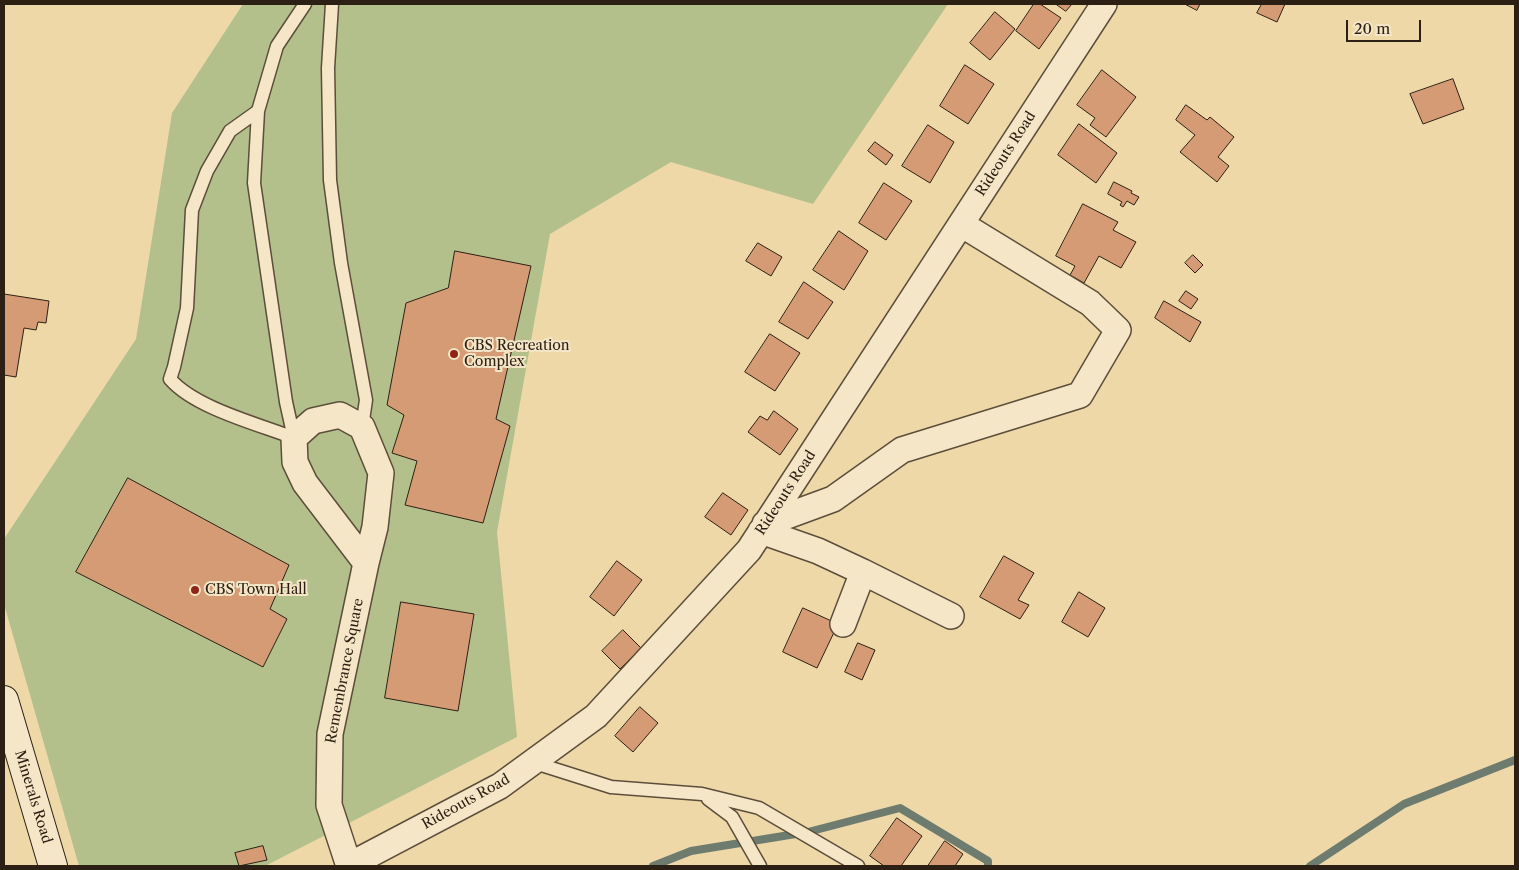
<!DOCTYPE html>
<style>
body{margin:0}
#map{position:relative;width:1519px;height:870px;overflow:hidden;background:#eed8a8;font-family:"Libre Caslon Text",serif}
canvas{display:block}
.frame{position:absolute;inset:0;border:5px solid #2c2015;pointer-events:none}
.scale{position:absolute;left:1346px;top:20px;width:75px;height:22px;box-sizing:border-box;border:2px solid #2c2015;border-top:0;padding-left:6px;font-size:15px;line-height:18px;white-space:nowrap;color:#2c2015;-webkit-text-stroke:4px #f4e6c6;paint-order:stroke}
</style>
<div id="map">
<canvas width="1519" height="870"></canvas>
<div class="frame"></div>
<div class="scale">20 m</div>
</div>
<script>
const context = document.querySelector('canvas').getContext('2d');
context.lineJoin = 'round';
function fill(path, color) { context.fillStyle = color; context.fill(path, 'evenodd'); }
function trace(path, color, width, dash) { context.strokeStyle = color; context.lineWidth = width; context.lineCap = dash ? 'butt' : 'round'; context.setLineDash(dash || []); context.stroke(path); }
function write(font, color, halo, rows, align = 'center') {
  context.font = font + ' "Libre Caslon Text",serif'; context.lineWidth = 4; context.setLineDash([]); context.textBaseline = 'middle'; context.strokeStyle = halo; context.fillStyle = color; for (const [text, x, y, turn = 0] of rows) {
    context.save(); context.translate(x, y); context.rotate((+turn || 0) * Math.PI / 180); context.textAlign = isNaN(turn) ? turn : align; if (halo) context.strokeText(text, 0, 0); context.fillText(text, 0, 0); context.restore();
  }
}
fill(new Path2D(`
 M243,4H948L813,204L671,162L550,234L497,532L517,737L265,866H79L4,604V539L136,339L172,113Z`), '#b3c08c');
trace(new Path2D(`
 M653,866L691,851L808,832L900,808L988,861V866
 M1310,866L1404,804L1515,760`), '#6d7c6e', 8);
const building = new Path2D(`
 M1034,4H1040L1061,18L1039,49L1016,31Z
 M1056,4H1072L1066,11Z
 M1185,4H1200L1197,10Z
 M1262,4H1285L1277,22L1257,13Z
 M995,12L1015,29L990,60L970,43Z
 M965,65L994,84L968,124L940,106Z
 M1102,70L1136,97L1106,137L1090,125L1095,118L1077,105Z
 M1453,79L1464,109L1423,124L1410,94Z
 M1186,105L1207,120L1210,117L1234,137L1218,157L1229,166L1217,182L1180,152L1195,135L1176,120Z
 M1079,124L1117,153L1096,183L1058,155Z
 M928,125L954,142L930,183L902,166Z
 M875,142L893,155L886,165L868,151Z
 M1114,182L1132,191L1131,193L1139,197L1134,205L1127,201L1123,207L1120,205L1122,202L1108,194Z
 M884,183L912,201L886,240L859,223Z
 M1083,204L1118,222L1113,230L1136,242L1121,268L1099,256L1084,283L1070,275L1075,266L1056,256Z
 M839,231L868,251L844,290L813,270Z
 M758,243L782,257L771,276L746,261Z
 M455,251L531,266L496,419L510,426L483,523L405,505L417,461L392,453L404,415L387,405L406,303L448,288Z
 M1193,255L1203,265L1195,273L1185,263Z
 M804,282L833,302L808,339L779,322Z
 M1186,291L1198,299L1191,309L1179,301Z
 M4,294L49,301L46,323L38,322L36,330L24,328L16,377L4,375Z
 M1164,301L1201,322L1190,342L1155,318Z
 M770,334L800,353L775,391L745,372Z
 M774,411L798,429L780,455L748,432L760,416L767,420Z
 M128,478L289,565L270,609L287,619L263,667L76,572Z
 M723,493L748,510L731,535L705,517Z
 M1004,556L1034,573L1018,600L1029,605L1020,619L980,597Z
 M617,561L642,580L614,616L590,597Z
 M1079,592L1105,608L1088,637L1062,622Z
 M401,602L474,614L458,711L385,698Z
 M803,608L838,624L817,668L783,652Z
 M623,630L641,648L620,669L602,651Z
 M858,643L875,650L862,680L845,672Z
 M640,707L658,723L633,752L615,736Z
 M897,818L922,836L901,866H884L870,856Z
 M945,841L963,854L955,866H928Z
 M263,846L267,860L239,866L235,853Z`);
fill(building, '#d59b75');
trace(building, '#2c2015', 1);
const lane = new Path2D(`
 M332,4L328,68L330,180L341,263L366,400L362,427
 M258,111L230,131L207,171L192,210L187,308L174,367L170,379C195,408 258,424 294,438
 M294,438L286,402L254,183L258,111L277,46L305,4
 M532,762L611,787L702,794L759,808L858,866
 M708,799L732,817L760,866`);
const street = new Path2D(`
 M765,524L833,499L902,450L1080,395L1118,330L1090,303L961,224
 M761,531L818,551L863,572L843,624
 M863,572L951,616
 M348,866L500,786L596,716L749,550L1104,4
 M349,866L329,805L330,734L366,563L375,527L381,473L362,427L340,415L313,421L294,438L295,462L305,483L366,563`);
const secondary = new Path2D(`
 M4,700L53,866`);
trace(lane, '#5c4e3a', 15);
trace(street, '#5c4e3a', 28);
trace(secondary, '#2c2015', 30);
trace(lane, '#f4e6c6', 12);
trace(street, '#f4e6c6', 25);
trace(secondary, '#f4e6c6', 28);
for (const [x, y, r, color] of [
 [454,354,5,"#8f2418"],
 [195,590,5,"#8f2418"]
]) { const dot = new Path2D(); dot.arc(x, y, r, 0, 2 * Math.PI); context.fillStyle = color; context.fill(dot); trace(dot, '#f4e6c6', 2); }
write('14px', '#2c2015', '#f4e6c6', [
 ["Rideouts Road",1006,154,-57],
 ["Rideouts Road",786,493,-57],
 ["Remembrance Square",345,671,-79],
 ["Minerals Road",33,797,73],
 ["Rideouts Road",466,802,-29]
]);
write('14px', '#2c2015', '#f4e6c6', [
 ["CBS Recreation",464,346],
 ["Complex",464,362],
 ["CBS Town Hall",205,590]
], 'left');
</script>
